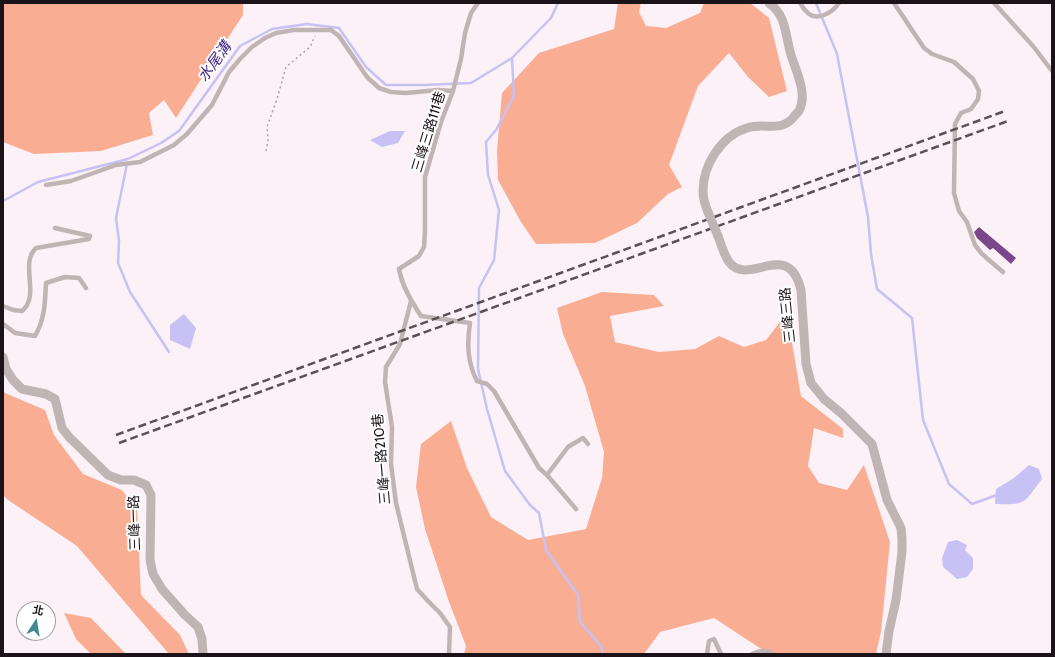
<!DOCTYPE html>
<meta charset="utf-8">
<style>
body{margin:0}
#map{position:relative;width:1055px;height:657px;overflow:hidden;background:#fcf1f6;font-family:Cabin,"Noto Sans TC",sans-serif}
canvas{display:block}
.frame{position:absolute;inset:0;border:4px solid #1c1318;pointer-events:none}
.north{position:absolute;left:16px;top:601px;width:40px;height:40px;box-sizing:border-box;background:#fff;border:1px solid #a4a1a3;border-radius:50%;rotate:12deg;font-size:11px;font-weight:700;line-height:16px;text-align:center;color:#1c1318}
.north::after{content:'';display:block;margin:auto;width:14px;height:18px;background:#428892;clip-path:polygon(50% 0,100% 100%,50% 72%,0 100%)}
</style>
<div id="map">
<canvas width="1055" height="657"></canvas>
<div class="frame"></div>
<div class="north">北</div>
</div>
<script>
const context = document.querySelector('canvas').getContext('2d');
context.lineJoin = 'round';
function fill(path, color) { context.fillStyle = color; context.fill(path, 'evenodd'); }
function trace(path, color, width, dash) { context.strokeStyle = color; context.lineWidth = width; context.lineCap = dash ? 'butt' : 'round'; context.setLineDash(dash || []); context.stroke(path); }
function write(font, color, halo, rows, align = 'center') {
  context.font = font + ' Cabin,"Noto Sans TC",sans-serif'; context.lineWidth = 4; context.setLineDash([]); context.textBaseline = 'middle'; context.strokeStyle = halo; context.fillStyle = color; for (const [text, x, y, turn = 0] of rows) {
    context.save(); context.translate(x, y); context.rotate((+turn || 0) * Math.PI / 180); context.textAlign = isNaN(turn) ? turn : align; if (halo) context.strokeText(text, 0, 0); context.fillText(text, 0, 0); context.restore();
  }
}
fill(new Path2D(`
 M3,3H243V15L176,118L164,100L149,113L153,135L101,151L34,154L3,142Z
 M618,3H641L639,12L646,26L666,28L700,13L704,3H750L769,18L787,91L769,97L748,77L729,53L698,86L669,165L682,187L668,194L637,223L595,243L536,244L521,222L498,180L497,151L502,93L539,53L614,29Z
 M602,292L654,295L664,306L610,316L615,342L659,352L695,349L719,336L744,347L766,340L787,313L801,396L843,429V438L814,428L808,466L819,483L847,490L864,465L890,542L881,632L876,654H769L714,618L660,632L644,654H464L466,646L448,599L425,529L416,487L421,444L451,421L467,468L491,517L528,540L586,529L602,478L604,452L585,386L563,334L557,308Z
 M3,389L5,393L45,410L54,435L83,474L122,490L137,510L141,595L180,635L189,654H169L77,546L8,500L3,495Z
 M64,613L91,618L126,654H91L76,639Z`), '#f9ae94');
fill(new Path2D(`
 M390,131H405L398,143L382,147L370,140Z
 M184,314L196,328L190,349L170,340V325Z
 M1029,465L1039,469L1042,479C1023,503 1028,505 995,504L996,489L1014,478Z
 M957,540L967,545L965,550L973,558V569L967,577L957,579L943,567L942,558L948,542Z`), '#c7c1f4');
trace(new Path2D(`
 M816,3L837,54L868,217L871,254L877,289L912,318L923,420L949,484L972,504L997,495
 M512,58L514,96L496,130L486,142L488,175L499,210L494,260L479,288L478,369L487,409L505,471L530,505L539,513L546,550L578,595L580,622L601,646L603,654
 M127,164L116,218L119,241L118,263L130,292L169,352
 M3,201L38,182L128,159L161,143L179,131L240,46L272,29L307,24L339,28L366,67L386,85H424L471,83L512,58L551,18L558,3`), '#c7c1f4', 2.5);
fill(new Path2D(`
 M979,227L1016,258L1011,264L993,248L990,250L977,238L974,232Z`), '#7b478b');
trace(new Path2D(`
 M266,151L268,140L267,127L277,99L286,67L310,47L315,36`), '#aca2a7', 1.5, [2, 3]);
trace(new Path2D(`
 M478,3L471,13L465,33L461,59L453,91L441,122L425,177V231L424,247L419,256L399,269C402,286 411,301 421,316L470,323C467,343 467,362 477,381L487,384L494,391L539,468L547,475L576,509
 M800,3C802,5 803,9 806,11C816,23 832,13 839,3
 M894,3L924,48L932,54L954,62L973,79L979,91L978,99L971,109L961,113L955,124L954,193L959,211L967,222L975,245L982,254L1003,272
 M994,3L1033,46L1052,71
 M46,185L71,181L116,165L140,162L174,145L187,134L212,105L229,72L240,59L252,47L265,38L276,33L294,30H331L339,36L367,77L379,88L391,92L406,93L438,90L453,91
 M411,301L400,344L386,367L385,382L392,427L391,464L396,503L417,589L428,601L440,613L450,627L449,654
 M3,306L13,310L22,311C41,295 19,264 36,248L89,239L90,236L55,228
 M3,324L15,333L35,336C45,319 45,302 46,283L65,277L79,278L86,288
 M547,475L568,447L583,438L588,444
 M707,654L709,641L714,639L721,654
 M752,654C760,651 765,649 773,654`), '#c1b4b5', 4.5);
trace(new Path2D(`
 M708,212C705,205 703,199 703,191C703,165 721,136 747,128C764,122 779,133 793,118C794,116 797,113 799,111C808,94 796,71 791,55C785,35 787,16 769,3
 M718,236C721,244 724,255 729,262C749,288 788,237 801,290L806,364L811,383L824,399L841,413L872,444L887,500L901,528L902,539V552L896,600L889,631L886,654
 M3,357L6,369L13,380L22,389L46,394L55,399L62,428L69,437L108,475L121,480H134L146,485L151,495L150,560L153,574L162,589L185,615L198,627L202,639L203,654`), '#c1b4b5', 9);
trace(new Path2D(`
 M116,435L1005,111
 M119,443L1008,121`), '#5a5156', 2.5, [8, 4]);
trace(new Path2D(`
 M708,212L718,236`), '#c1b4b5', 9);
write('14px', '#1c1318', '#fff', [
 ["三峰三路111巷",429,132,-73],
 ["三峰三路",788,315,-96],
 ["三峰一路210巷",382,459,-95],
 ["三峰一路",135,523,-92]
]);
write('italic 15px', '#402483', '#fff', [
 ["水尾溝",215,62,-54]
]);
</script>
